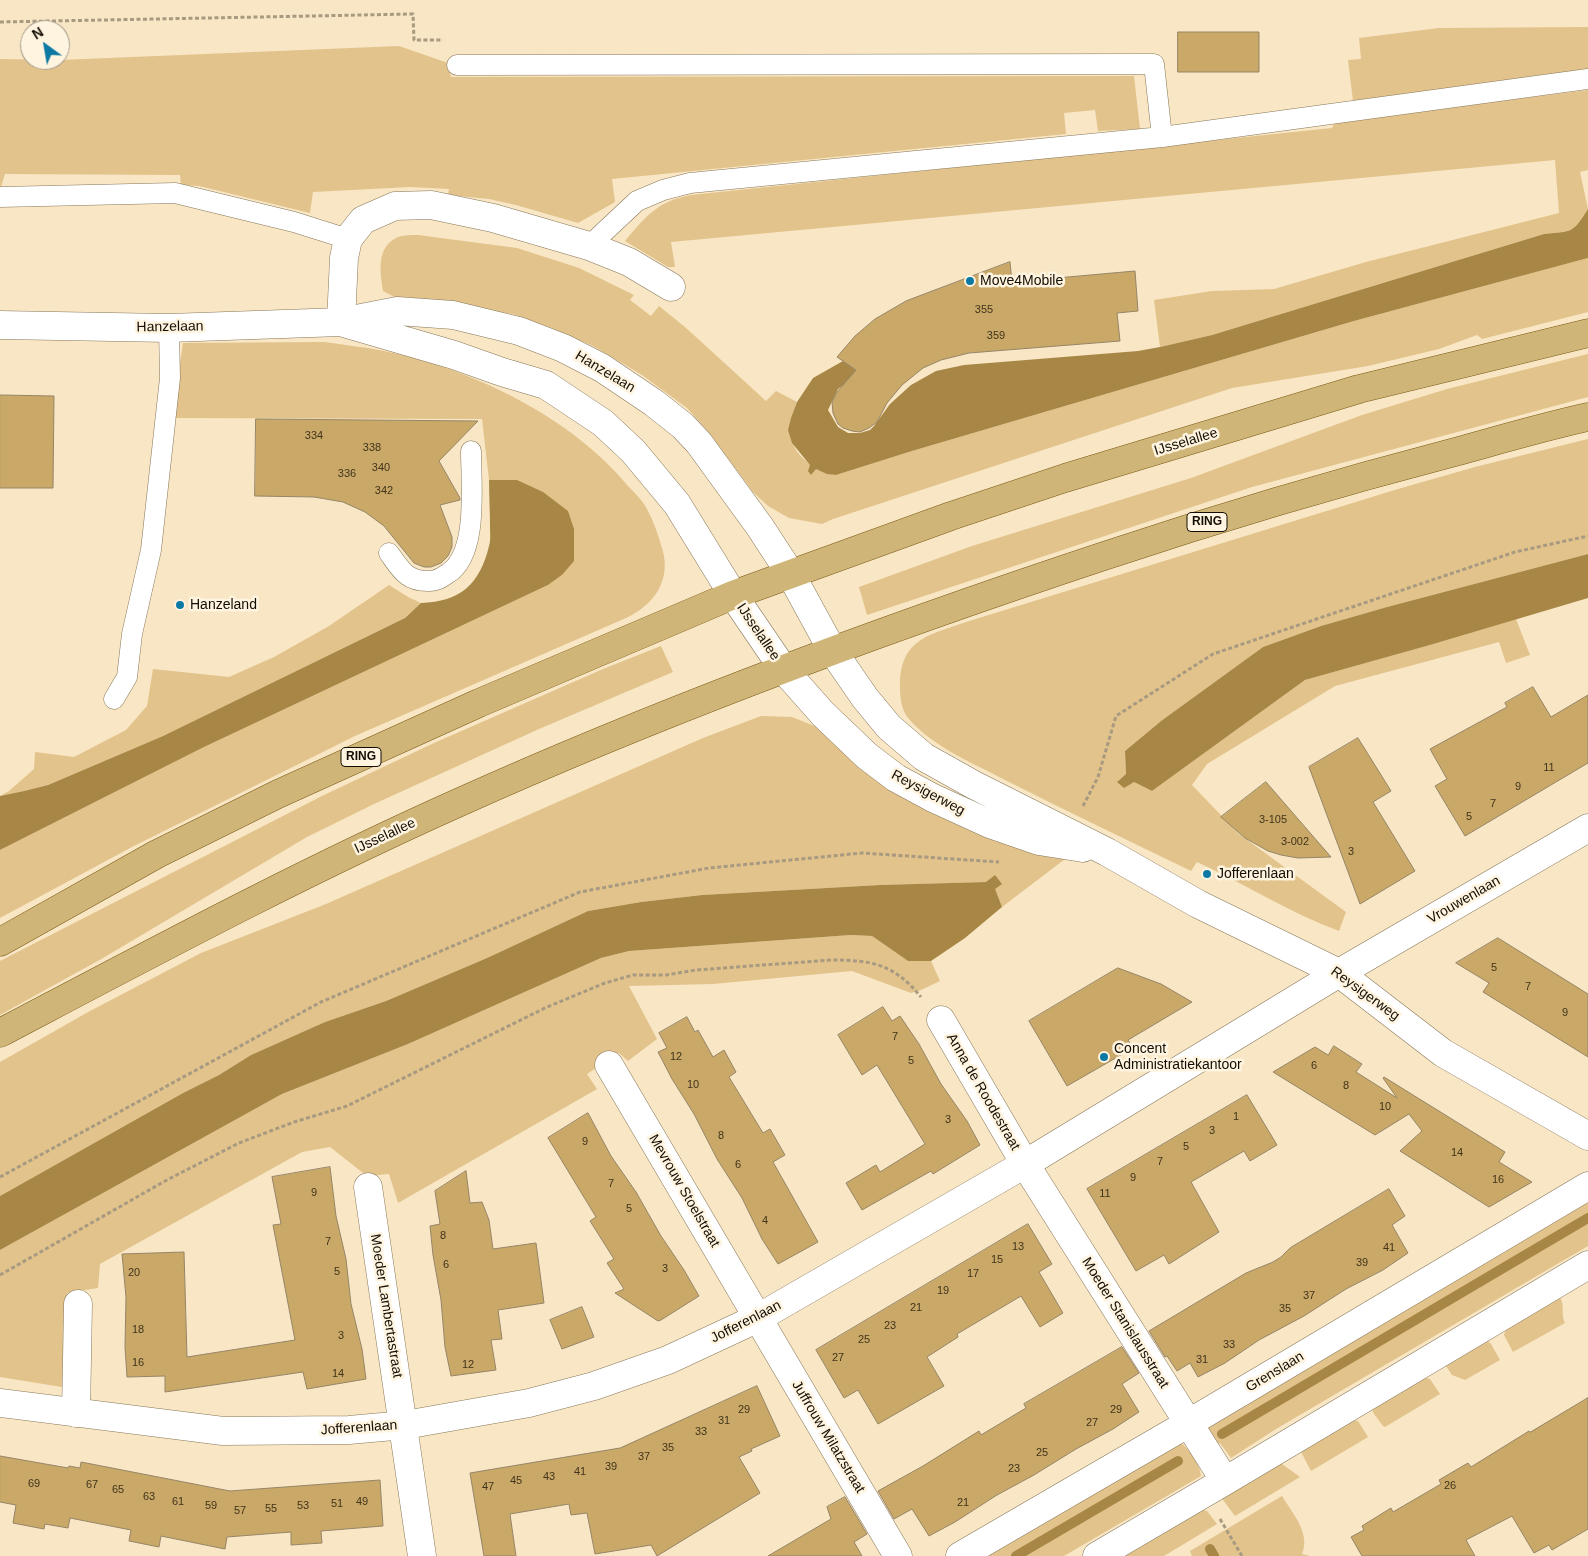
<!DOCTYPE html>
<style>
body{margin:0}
#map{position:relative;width:1588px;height:1556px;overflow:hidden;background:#f8e6c5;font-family:Helvetica,sans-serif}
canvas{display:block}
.north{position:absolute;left:20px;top:20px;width:50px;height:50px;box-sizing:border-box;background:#fff4e0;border:1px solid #a19888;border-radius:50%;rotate:328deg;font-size:14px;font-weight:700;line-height:20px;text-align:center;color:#130d03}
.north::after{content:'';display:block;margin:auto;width:18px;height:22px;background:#0b79a3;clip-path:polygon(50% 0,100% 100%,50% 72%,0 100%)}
</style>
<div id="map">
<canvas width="1588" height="1556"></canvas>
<div class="north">N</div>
</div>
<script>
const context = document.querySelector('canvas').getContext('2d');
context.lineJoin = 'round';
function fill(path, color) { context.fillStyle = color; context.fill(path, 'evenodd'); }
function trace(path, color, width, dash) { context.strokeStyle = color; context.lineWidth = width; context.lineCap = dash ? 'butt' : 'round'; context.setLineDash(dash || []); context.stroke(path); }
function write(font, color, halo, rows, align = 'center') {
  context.font = font + ' Helvetica,sans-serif'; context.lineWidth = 5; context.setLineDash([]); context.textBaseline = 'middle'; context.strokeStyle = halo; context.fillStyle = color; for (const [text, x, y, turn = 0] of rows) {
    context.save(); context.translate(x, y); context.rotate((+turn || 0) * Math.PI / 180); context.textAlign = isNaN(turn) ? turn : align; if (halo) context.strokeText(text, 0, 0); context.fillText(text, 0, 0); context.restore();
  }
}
fill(new Path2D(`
 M1588,27V70L1353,101L1348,60L1361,59L1359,38L1439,28Z
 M399,46L448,63L451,77L1134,76L1140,129L1098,131L1095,110L1064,113L1066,134L612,179L615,202L578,223L516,205L489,199L448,195L449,189L410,187L313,192L310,213L199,186L181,185L180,175L5,174L1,187H0V59L60,60Z
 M1588,90V170L1580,172L1588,209C1572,234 1573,231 1544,234L1212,335L1160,347L1154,300L1212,291L1274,289L1366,262L1559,213L1555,160L671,242L675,267H668L625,241C646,216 658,201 691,195L1332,128L1335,122Z
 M418,235L517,248L579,268L634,295L630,300L651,316L659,306L685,327L766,401L776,391L797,402C792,415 790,426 792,440C794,456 820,474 836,475L912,451L1354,321L1588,258V312L1482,339L1477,335L1439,349L1368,366L1232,388L833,519L822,524L789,518L768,506L753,492L707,430L687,408L642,375L593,346L551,328L513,314L462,306L400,300L383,291C380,271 376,247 398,237C404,235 412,235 418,235Z
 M324,342C344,345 364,347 384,351C470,368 572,417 628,486C635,493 643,501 647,509C654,522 658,535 662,548C672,580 654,605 626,618L355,736L132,847L0,918V850L202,748L548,585L562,575L517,480H489L482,419L172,418L183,343Z
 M1588,354V397L1252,487L867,615L859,587L972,546L1191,478L1362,415L1447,389Z
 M1588,439V554L1387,607L1321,626L1263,647L1161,721L1125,751L1126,774L1118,781L1134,782L1152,791L1305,680L1430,645L1516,619L1530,655L1506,663L1499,642L1335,686L1207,764L1192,785L1239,834L1346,912L1339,931C1290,913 1245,884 1197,862L1191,871C1130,841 1068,812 1007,781C973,763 934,748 908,718C901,709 900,697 900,686C900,639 929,635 966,622L1398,489L1475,467Z
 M389,585L408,597L421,603L405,618L163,736L48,785L24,791L0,796L9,791L34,769L35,752L74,757L126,730L147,706L153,669L229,677L274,657L329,626Z
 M661,646L673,672L539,729L374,804L307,837L103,958L0,1015V961L322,796L434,743L603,669Z
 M761,716L792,717L822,729L1069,856L1002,907L994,889L986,882L880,885L702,895L641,902L588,911L487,958L386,1001L325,1022L251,1055L219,1075L183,1093L0,1196V1062L90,1011L201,953L326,904L703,738Z
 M851,935L872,936L908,961H931L940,981L921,990L911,993L852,971L713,984L629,986L657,1039L628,1061L619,1053L587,1074L597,1089L398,1203L389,1174L367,1176L330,1147L302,1152L100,1264L98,1288L67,1293L68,1388L0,1377V1250L282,1094L408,1044L601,958L629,951Z
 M1588,1196V1246L1276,1429L1231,1458L1220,1443L1214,1447L1208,1436L1206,1422Z
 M1559,1295C1566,1308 1560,1312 1565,1323L1513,1352L1504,1335L1507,1327Z
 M1487,1340L1491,1344L1500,1360L1465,1380L1452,1375L1444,1363Z
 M1421,1377L1430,1379L1440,1394L1385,1427L1383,1426L1374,1414L1371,1407Z
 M1347,1420L1358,1421L1368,1437L1311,1471L1299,1448Z
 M1180,1442C1190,1450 1200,1464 1201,1476L1064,1556H978Z
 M1278,1462L1282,1464L1300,1477L1235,1516L1220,1496Z
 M1282,1496C1292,1513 1311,1533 1302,1554L1310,1556H1192L1190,1551Z
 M1198,1509L1207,1511L1217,1524L1164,1556H1116Z`), '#e2c38b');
fill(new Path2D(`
 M1588,209V258L1354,321L912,451L836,475L827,474L816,469L811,475L808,471L810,465L792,443L788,430L791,418L797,402L813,378L843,361L857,371L855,376L838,389L828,410L838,427L848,433H860L870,430L874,426L890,404L911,385L936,371L964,365L1138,351L1160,347L1212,335L1544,234C1573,231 1572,234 1588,209Z
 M489,480H517L543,492L568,511L574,529V561L562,575L548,585L202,748L0,850V796L24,791L48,785L163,736L405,618L421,603C460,602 480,584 489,546C491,540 490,533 490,527C490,511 489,495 489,480Z
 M1588,554V598L1430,645L1305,680L1152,791L1134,782L1124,788L1117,782L1126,774L1125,751L1161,721L1263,647L1321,626L1387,607Z
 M995,875L1002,884L995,889L1002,907L965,938L931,961H908L872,936L851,935L629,951L601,958L408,1044L282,1094L0,1250V1196L183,1093L219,1075L251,1055L325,1022L386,1001L487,958L588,911L641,902L702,895L880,885L986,882Z`), '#a88746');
trace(new Path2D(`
 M1222,1434L1588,1218
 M1210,1549L1214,1556
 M1016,1556L1178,1461`), '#a88746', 10);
const building = new Path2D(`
 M1178,32H1259V72H1178Z
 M1010,262L1012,282L1135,271L1138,311L1117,313L1120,341L969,353L941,360L923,368L902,385L887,403L877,422L869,428L860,432L852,431L843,428L838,424L833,413L832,402L837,392L856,370L837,357L855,336L875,319L906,301Z
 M0,395L54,396L53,488H0Z
 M256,419L478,421L439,461L460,498V500L440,505L452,537V547L448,556L441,563L431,567H424L414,563L384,526L365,512L343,502L314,497L255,496Z
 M1533,687L1551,717L1588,695V763L1465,836L1435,786L1447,779L1430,749L1507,707L1505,703Z
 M1358,738L1391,791L1373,802L1415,871L1360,904L1309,767Z
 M1266,782L1331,857L1298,858L1281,855L1268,851L1245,838L1221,817Z
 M1498,938L1588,994V1057L1483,992L1489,983L1456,963Z
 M1118,968L1161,984L1192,1002L1128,1040L1133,1048L1067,1086L1029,1021Z
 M883,1007L892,1021L900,1016L919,1044L941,1084L967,1121L980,1145L933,1174L931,1171L862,1210L846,1183L876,1165L880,1172L925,1144L877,1065L862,1075L838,1035Z
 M687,1017L695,1032L698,1030L713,1057L724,1050L736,1072L729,1077L763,1133L770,1129L785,1155L773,1162L818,1242L778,1264L762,1239L742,1198L717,1159L694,1114L672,1079L658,1052L667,1048L659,1033Z
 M1334,1046L1362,1064L1356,1072L1397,1098L1383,1078L1384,1077L1505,1152L1499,1162L1532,1182L1489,1207L1400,1151L1422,1131L1409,1114L1375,1135L1273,1072L1315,1047L1328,1055Z
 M1247,1095L1277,1145L1250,1161L1244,1151L1191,1182L1219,1232L1169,1264L1164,1255L1136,1271L1087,1189Z
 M588,1113L611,1156L636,1192L661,1236L684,1270L699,1296L661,1320L658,1321L615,1293L624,1289L607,1263L614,1259L590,1221L596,1217L548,1138Z
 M330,1167L336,1216L346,1259L351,1304L362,1349L366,1379L307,1389L303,1372L165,1392V1376L127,1377L125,1347L126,1297L122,1254L184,1252L187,1357L295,1340L273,1225L281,1224L272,1177Z
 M466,1171L470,1203L482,1202L489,1220L493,1249L536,1243L544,1303L498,1310L502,1339L491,1340L496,1370L451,1376L445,1347L441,1300L433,1255L430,1226L440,1224L435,1191Z
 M1389,1189L1405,1216L1392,1225L1408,1253L1383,1270L1346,1289L1304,1316L1259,1340L1225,1363L1198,1377L1190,1363L1177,1371L1167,1356L1165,1357L1149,1331L1246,1273L1273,1262L1281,1257L1290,1248Z
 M1028,1224L1052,1264L1039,1272L1063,1313L1040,1327L1021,1296L957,1334L958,1337L927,1357L944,1386L878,1424L858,1390L844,1398L816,1350Z
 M582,1307L594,1337L562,1349L550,1320Z
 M1122,1347L1139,1373L1122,1384L1139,1412L1113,1429L1076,1449L1034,1475L997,1495L955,1522L929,1536L912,1509L894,1519L878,1491L923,1466L979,1431L981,1435L1026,1408L1024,1404Z
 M757,1386L780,1436L751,1449L752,1451L739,1457L760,1493L657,1556L651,1545L595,1554L587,1513L571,1515L569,1504L510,1514L516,1556H484L470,1473L620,1448Z
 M1588,1398V1529L1552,1550L1549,1545L1534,1553L1512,1516L1466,1540L1475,1556H1362L1351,1537L1364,1530L1362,1526L1391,1508L1393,1512L1441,1484L1439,1480L1468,1463L1471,1467L1529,1431L1530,1432Z
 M0,1456L68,1468L69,1466L80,1468L81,1462L230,1491L380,1480L383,1526L321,1531L322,1543L291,1545V1532L227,1537L225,1549L161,1536L159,1547L129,1541L131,1530L70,1518L68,1528L45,1524L44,1529L13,1523L16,1505L0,1502Z
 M845,1497L867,1534L854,1542L862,1556H768L831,1519L827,1507Z`);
fill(building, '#caa867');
trace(building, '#958567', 1);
const service = new Path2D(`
 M457,65L1154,64L1162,137
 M0,197L175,193L294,222L348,239
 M589,246L637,201L663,190L690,183L1162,137L1588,79
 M389,553C401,570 407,582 430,581C437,581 441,578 447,574C479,555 471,485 471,451
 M114,699L127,677L132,634L151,550L170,378L169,328`);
const minor = new Path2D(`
 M341,322L344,258L348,239L363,220L395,206L431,205L493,218L589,246L629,262L671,287
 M1339,973L1443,1053L1588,1136
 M941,1020L1025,1164L1225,1481
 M609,1065L898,1556
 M368,1187L422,1556
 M76,1413L78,1304
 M960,1556L1189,1423L1588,1186
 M1097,1556L1225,1481L1588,1265`);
const tertiary = new Path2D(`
 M344,323L454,355L502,372L546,385L603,423L633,451L677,504L733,595L784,670L823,714L867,756L896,778L933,798L990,824L1039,841L1083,848
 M0,325L169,328L341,322L397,311L453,315L519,331L563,348L602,368L654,403L683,426L699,443L760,527L790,573L832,650L865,698L889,727L924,757L974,785L1107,852L1198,904L1339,973
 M0,1403L223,1431L349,1430L405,1425L529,1403L594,1386L668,1360L758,1318L1025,1164L1339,973L1588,828`);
const primary = new Path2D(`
 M0,942L157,854L278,794L479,703L733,595L951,516L1065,478L1359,389L1588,333
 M0,1033C152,953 303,872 460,802C669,708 884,629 1101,557C1218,518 1336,483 1455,452C1499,440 1543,427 1588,417`);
trace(service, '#877759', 21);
trace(minor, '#877759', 29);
trace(tertiary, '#877759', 29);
trace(primary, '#7a5a15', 29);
trace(new Path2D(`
 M0,22L413,14L414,40H443
 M1083,806L1098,777L1116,716L1213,654L1515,552L1588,536
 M0,1177L321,1002L580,892L709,868L862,853L999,862
 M0,1275L165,1181L239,1143L294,1122L347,1106L547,1007L605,983L633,975H666L696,970L831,960C872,960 894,964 921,997
 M1220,1519L1242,1556`), '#a89a81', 3, [4, 2.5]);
trace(service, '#fff', 20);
trace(minor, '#fff', 28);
trace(tertiary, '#fff', 28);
trace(primary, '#d0b578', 28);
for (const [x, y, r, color] of [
 [970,281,5,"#0b79a3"],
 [180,605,5,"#0b79a3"],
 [1207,874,5,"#0b79a3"],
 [1104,1057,5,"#0b79a3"]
]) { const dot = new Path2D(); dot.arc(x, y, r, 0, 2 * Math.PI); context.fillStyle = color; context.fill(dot); trace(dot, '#fff4e0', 2); }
write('11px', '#41341c', null, [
 ["355",984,310],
 ["359",996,336],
 ["334",314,436],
 ["338",372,448],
 ["340",381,468],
 ["336",347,474],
 ["342",384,491],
 ["11",1549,768],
 ["9",1518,787],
 ["7",1493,804],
 ["5",1469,817],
 ["3-105",1273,820],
 ["3-002",1295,842],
 ["3",1351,852],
 ["5",1494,968],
 ["7",1528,987],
 ["9",1565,1013],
 ["7",895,1037],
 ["12",676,1057],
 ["5",911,1061],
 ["6",1314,1066],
 ["10",693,1085],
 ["8",1346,1086],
 ["10",1385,1107],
 ["1",1236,1117],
 ["3",948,1120],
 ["3",1212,1131],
 ["8",721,1136],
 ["9",585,1142],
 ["5",1186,1147],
 ["14",1457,1153],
 ["7",1160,1162],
 ["6",738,1165],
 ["9",1133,1178],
 ["16",1498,1180],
 ["7",611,1184],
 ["9",314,1193],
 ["11",1105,1194],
 ["5",629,1209],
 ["4",765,1221],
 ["8",443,1236],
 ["7",328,1242],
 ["13",1018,1247],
 ["41",1389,1248],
 ["15",997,1260],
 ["39",1362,1263],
 ["6",446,1265],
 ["3",665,1269],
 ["5",337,1272],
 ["20",134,1273],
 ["17",973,1274],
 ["19",943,1291],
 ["37",1309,1296],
 ["21",916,1308],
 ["35",1285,1309],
 ["23",890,1326],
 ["18",138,1330],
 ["3",341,1336],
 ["25",864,1340],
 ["33",1229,1345],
 ["27",838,1358],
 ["31",1202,1360],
 ["16",138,1363],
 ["12",468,1365],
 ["14",338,1374],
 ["29",744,1410],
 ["29",1116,1410],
 ["31",724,1421],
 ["27",1092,1423],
 ["33",701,1432],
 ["35",668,1448],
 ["25",1042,1453],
 ["37",644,1457],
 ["39",611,1467],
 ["23",1014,1469],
 ["41",580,1472],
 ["43",549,1477],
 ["45",516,1481],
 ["69",34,1484],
 ["67",92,1485],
 ["26",1450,1486],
 ["47",488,1487],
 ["65",118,1490],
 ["63",149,1497],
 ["61",178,1502],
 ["49",362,1502],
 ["21",963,1503],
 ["51",337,1504],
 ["59",211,1506],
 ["53",303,1506],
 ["55",271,1509],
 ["57",240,1511]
]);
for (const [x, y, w] of [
 [1207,522,40],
 [361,757,40]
]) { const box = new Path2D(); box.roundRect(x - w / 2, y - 9.5, w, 19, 4); context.fillStyle = '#fff4e0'; context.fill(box); trace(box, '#130d03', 1); }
write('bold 12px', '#130d03', null, [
 ["RING",1207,522],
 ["RING",361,757]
]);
write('14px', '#130d03', '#fff4e0', [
 ["Move4Mobile",980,281],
 ["Hanzeland",190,605],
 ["Jofferenlaan",1217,874],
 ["Concent",1114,1049],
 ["Administratiekantoor",1114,1065]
], 'left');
write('14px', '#130d03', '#fff4e0', [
 ["Hanzelaan",170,327,-1],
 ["Hanzelaan",605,372,31],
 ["IJsselallee",1186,442,-17],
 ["IJsselallee",758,632,56],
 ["Reysigerweg",928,793,28],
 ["IJsselallee",385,836,-25],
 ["Vrouwenlaan",1464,900,-30],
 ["Reysigerweg",1365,994,36],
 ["Anna de Roodestraat",983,1092,60],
 ["Mevrouw Stoelstraat",684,1191,60],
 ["Moeder Lambertastraat",386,1306,81],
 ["Jofferenlaan",746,1322,-27],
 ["Moeder Stanislausstraat",1125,1323,58],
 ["Grenslaan",1275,1372,-31],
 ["Jofferenlaan",359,1428,-4],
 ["Juffrouw Milatzstraat",828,1437,59]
]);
</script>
